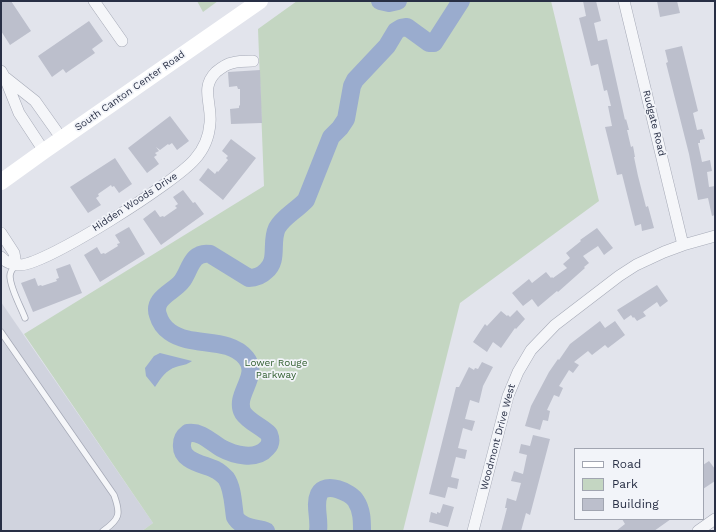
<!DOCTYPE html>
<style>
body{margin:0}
#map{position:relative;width:716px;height:532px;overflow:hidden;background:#e2e4ec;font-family:"Work Sans",sans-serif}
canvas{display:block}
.frame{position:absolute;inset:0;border:2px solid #282f45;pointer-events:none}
.legend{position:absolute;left:574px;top:448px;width:130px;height:72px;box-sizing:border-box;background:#f2f4f9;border:1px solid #a1a5b1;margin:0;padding:5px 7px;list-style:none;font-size:12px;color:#282f45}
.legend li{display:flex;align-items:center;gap:8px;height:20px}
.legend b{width:20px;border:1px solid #a1a5b1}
</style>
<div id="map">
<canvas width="716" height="532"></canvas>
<div class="frame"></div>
<ul class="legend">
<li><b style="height:5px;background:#fff"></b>Road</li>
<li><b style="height:11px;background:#c4d6c2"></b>Park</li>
<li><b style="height:11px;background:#bcbfcc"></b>Building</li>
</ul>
</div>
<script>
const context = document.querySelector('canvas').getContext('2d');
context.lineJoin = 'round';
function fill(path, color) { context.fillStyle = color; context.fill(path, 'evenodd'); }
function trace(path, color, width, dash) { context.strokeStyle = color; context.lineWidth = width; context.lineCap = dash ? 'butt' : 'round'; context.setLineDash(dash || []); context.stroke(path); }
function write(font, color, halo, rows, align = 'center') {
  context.font = font + ' "Work Sans",sans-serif'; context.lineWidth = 3.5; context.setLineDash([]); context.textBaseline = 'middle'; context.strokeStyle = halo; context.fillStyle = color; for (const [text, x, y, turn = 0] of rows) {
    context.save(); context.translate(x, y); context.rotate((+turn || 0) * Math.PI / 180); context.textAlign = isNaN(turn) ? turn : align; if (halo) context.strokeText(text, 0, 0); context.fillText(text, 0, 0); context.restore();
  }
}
fill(new Path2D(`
 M1,302L153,523L142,531H1Z`), '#d0d3de');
fill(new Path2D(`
 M197,1H218L203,12Z
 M297,1H551L599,201L460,303L403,531H142L153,523L24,334L264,186L258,29Z`), '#c4d6c2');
fill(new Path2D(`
 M160,353L192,361C187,365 182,365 176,367C166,370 161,378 155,387L146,376L145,368L154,356Z`), '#9aacce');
trace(new Path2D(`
 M380,1L389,3L398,1
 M266,531C256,528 241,528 235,517C233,505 233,488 226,478C223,475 220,472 216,470C205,464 180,462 182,444C182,439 184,436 188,433C201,431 211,442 221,448C234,455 256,461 267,448C271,444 271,439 269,434C261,426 249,422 243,413C233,395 261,376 246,358C228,336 192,348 170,332C164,328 160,322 158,315C152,298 174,292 182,281C190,271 191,251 210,254L249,278C256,278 261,276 266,271C279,260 270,243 277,228C283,217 297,210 306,200L331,137L340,128L346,119L352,86L355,80L387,46L396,31L401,28L407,27L429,43H434L461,1
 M318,531C320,519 314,505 319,494C325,481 351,492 356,501C362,510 362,521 362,531`), '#9aacce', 18);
fill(new Path2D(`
 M1,1H11L31,31L10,45L1,31Z
 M583,1H596L601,21L594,23L598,41L607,39L625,120L626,119L629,130H627L631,147L633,146L635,157H634L638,176L646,207L648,206L654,228L642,231L641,224L635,226L622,174L617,175L605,127L612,126L608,106H611L607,90L604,91L598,64L591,66L579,18L586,16Z
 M657,1H677L680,13L660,17Z
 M89,21L103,41L92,49L95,53L79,64L66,73L63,69L52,77L38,56Z
 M682,46L698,111L693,113L697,130L702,129L705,139L700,140V143H698L702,162L710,160L712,171L707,172L709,187L715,186V215L712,216L708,198L698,200L689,154L666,63L668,62L665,50Z
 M260,70L262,123L231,124L230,109L239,108V106L240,105V89H238L237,86L229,87L228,72Z
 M170,116L189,141L177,150L172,143L169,145L168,144L160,150L156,147L159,151L155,153L157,155L154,157L159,164L147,173L128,148Z
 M231,139L256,158L223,200L199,180L208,168L215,174L217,171L218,172L228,160L226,158L228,156L222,151Z
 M115,158L132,184L119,193L114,186L112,187L111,185L98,194L99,196L96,198L101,205L88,213L70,187Z
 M183,190L193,203L195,202L204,214L161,245L143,219L155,210L160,217L163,216L164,217L177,208L175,206L178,204L173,197Z
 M129,227L145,254L100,282L84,255L97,247L101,254L104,253L105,254L118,246L117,244L120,243L115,235Z
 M597,228L613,248L604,255L598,246L583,256L589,263L584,267L585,268L558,292L557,291L538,307L532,299L523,306L512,293L529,279L532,283L546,272L551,278L552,277L553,278L567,268L563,264L570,258L566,253L581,241L580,240Z
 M70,264L82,293L33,312L21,283L35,278L38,286L41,285L42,286L57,281L56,279L59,278L56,269Z
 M657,285L668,301L660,307L657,302L643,312L646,316L637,321L634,317L633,318L631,315L624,320L617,310Z
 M517,310L525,319L516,329L515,328L501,348L493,342L487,352L473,342L485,324L487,326L501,311L507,316L508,315L510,317Z
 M600,321L605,328L615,321L625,335L608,348L605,345L592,355L588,351L574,362L579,365L573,373L569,370L559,386L563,388L559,397L554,395L547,410L550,411L548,421L543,420L540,430L525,426L531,406L549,372L558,359L559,360L570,344Z
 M482,362L493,367L483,386L479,403L470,400L465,419L475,421L472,431L463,428L458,448L467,450L465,459L456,457L451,477L459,479L457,489L448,487L445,498L429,494L456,387H459L469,367L474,370L475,368L478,369Z
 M533,435L550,439L530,515L526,513L521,531H501L507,508H505L507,498L516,501L521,483L511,481L514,471L523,474L527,455L519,453L521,444L530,446Z
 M709,461L715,469V481L703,489V465Z
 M443,504L454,507L448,527L429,522L431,512L437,514V512L440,513Z
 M622,519H671L654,531H616L625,524Z`), '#bcbfcc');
const service = new Path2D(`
 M16,265C13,268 10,271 10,276C10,288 21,307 25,318
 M1,332L114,495C121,514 120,519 103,531`);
const minor = new Path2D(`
 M94,1L122,41
 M624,1L683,245
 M1,71L5,78L19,113L44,151
 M6,78L35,101L62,139
 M1,233L14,253L16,265
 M1,257C5,262 13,265 20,265C47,264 176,182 195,159C204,149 209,137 210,123C212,103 200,88 216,72C221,68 226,64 232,63C238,61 246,61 253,61
 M473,531L508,396L518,372L531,350L555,325L619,276L636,265L664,252L683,245L715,236
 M698,531L715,519`);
trace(service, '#a6aab7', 7);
trace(minor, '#a6aab7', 12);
trace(service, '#f5f6f9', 5.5);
trace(minor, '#f5f6f9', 11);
trace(new Path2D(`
 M1,182L44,151L260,1`), '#fff', 16);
write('10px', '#282f45', '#f2f4f9', [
 ["South Canton Center Road",130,91,-35],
 ["Rudgate Road",654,123,76],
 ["Hidden Woods Drive",135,202,-33],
 ["Woodmont Drive West",498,437,-75]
]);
write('10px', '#366234', '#f2f4f9', [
 ["Lower Rouge",276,363],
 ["Parkway",276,375]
]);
</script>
